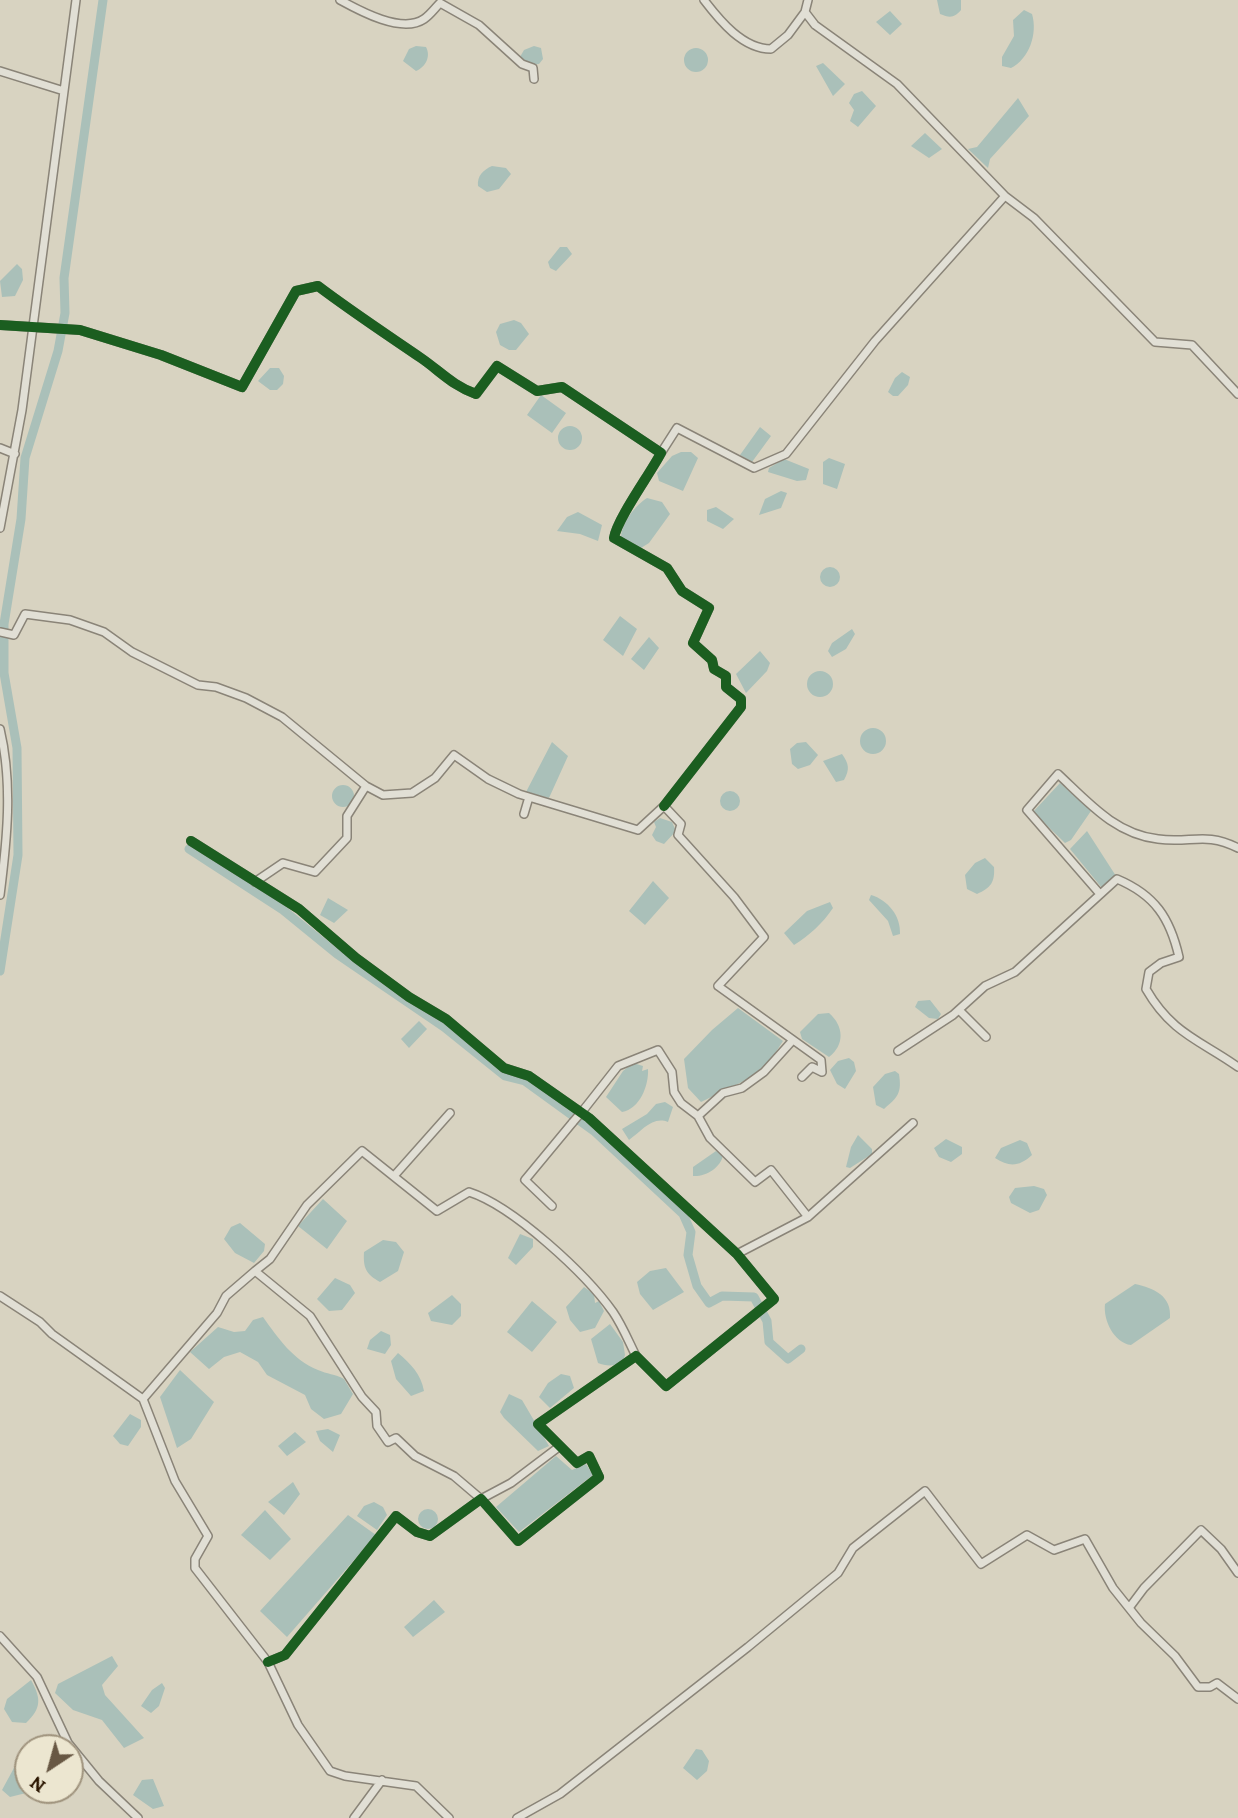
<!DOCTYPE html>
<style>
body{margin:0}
#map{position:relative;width:1238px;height:1818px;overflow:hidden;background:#d8d3c1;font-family:Alegreya,serif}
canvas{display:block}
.north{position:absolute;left:14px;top:1734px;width:70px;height:70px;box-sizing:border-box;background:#ece6d0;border:2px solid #9f937d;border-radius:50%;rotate:216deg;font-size:19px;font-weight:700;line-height:28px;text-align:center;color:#2b1600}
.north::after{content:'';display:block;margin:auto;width:24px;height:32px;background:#685844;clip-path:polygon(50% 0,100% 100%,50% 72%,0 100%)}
</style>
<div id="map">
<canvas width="1238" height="1818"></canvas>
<div class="north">N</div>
</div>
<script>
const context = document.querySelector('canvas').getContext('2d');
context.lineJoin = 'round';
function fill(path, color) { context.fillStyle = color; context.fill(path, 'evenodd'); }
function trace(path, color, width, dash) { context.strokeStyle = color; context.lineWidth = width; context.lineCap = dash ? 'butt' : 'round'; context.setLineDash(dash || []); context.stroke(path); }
fill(new Path2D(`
 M937,0H961V10C954,18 950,18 940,14Z
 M1024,10L1032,14C1038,34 1029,59 1011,68L1002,66V57L1014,36L1013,20Z
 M890,11L902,24L890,35L876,22Z
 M416,46L426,47C431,56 426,67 416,71L403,61L409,49Z
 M534,46L541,48L543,59L539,64L530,65L520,57L524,50Z
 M684 60a12 12 0 1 1 24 0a12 12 0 1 1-24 0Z
 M823,63L845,84L833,96L816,66Z
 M862,91L876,106L858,127L850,121L854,110L849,103L854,94Z
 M1018,98L1029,116L990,159L988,168L968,149L977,147Z
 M925,133L942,149L929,158L911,146Z
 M492,166L506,168L511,174L499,189L487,192L478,186C477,176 483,170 492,166Z
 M560,247H567L572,254L556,271L550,268L548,262Z
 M17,264L22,269L23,280L15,296L2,297L0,281Z
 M514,320L521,323L529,334L516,350H509L500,345L496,332L500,324Z
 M270,368H279L284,376L283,384L277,390H270L258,381Z
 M902,372L910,377L908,385L898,396H893L888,392L895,378Z
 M541,395L566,413L552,433L527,415Z
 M558 438a12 12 0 1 1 24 0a12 12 0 1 1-24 0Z
 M760,427L771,436L752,462L740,455Z
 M681,452H691L698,458L683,491L659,481L657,473L672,456Z
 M829,458L845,464L837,489L823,484V462Z
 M784,459L809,469L806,480L797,481L768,472L769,468Z
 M781,491L787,493L781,508L759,515L765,499Z
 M647,498L662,502L670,514L649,543L641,548L621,537C622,522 635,506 647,498Z
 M716,507L734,519L723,529L707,521V510Z
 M578,512L602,525L598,541L580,534L557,531L567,517Z
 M820 577a10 10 0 1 1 20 0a10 10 0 1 1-20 0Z
 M620,616L637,629L623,656L603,640Z
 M852,629L855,634L846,649L832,657L828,651L832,643Z
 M649,637L659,648L644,670L631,659Z
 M760,651L770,663L767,671L746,693L736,674Z
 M807 684a13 13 0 1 1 26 0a13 13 0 1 1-26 0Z
 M860 741a13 13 0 1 1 26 0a13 13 0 1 1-26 0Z
 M552,742L568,756L549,798L526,792Z
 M806,742L818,755L810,765L798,769L792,764L790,749L797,743Z
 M842,754C849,764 850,769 844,780L836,782L823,761Z
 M1060,783L1091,811L1071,840L1065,843L1033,812Z
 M332 796a11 11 0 1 1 22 0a11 11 0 1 1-22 0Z
 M720 801a10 10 0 1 1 20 0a10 10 0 1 1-20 0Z
 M660,818L672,822L676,831L664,844L656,841L652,835L656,827L654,822Z
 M1087,831L1116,876L1102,888L1070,849Z
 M985,858L994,867C995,882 991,888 977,894L967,889L965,875L975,863Z
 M653,881L669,898L645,925L629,911Z
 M871,895C888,900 901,916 900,934L893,936L888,921L869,900Z
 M328,898L348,910L334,923L320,915Z
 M830,902L833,908C822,924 810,935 794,945L784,933L807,911Z
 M930,1000L941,1014L938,1019L929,1018L915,1007L918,1001Z
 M738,1008L783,1041L772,1058L752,1077L701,1102L688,1088L684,1059L712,1030Z
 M829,1013C844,1026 845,1045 829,1057L802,1039L800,1032L818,1014Z
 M419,1021L427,1029L409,1048L401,1039Z
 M849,1058L854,1062L856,1071L845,1089L837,1084L830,1070L838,1061Z
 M633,1063L643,1066L642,1071L648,1069C649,1085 640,1109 622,1112L606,1097L623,1071Z
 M895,1071L899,1074C902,1093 898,1097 884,1109L876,1105L873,1087L885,1074Z
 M665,1102L673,1107L668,1122C652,1116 642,1131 629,1140L622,1129L647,1114L656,1104Z
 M858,1135L872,1149V1154L850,1168L846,1167L851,1147Z
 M946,1139L962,1147V1154L951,1162L939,1157L934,1148Z
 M1020,1140L1027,1143L1032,1155C1019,1167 1009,1167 995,1158L1001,1148Z
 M716,1151L723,1155C721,1168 705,1177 693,1176V1167Z
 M1034,1186L1044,1189L1047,1195L1039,1210L1030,1213L1011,1203L1009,1197L1015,1188Z
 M323,1199L347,1221L327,1249L298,1226Z
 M240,1223L265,1244L264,1251L254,1263L235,1253L224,1239L231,1227Z
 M520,1234L533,1239V1247L516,1265L508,1258Z
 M383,1240L396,1242L404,1252L398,1271L380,1282C366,1274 363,1268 364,1252Z
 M666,1268L684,1292L653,1310L640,1294L637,1282L650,1271Z
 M335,1278L350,1285L355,1293L342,1310L329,1311L317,1299Z
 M1135,1284C1154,1288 1172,1296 1170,1318L1131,1345C1114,1343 1103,1320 1105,1304Z
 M584,1287L594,1294L595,1303L599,1301L604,1311L595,1328L580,1332L570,1320L566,1307Z
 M452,1295L461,1304V1316L452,1325L431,1321L428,1313Z
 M532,1301L557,1322L532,1352L507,1332Z
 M263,1317C278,1338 293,1360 318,1370C327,1374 335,1374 344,1379L353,1394L341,1414L324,1419L311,1409L305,1395L267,1375L258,1362L240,1352L224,1357L209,1369L190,1352L218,1327L234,1332L245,1331L253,1320Z
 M610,1324L623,1342L625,1355C622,1367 608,1367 598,1363L591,1339Z
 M381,1331L390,1335L391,1345L385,1354L367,1349L370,1340Z
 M398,1353C411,1364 421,1374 424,1391L411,1396L396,1379L391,1361Z
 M180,1370L214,1402L191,1439L177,1448L160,1397Z
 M561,1374L570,1376L574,1388L550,1408L539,1397L548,1383Z
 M509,1394L522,1400L549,1446L538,1451L504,1418L500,1412Z
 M130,1414L141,1420V1427L128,1446L120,1444L113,1436Z
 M328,1429L340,1435L333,1452L320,1441L316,1431Z
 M295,1432L306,1442L287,1456L278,1446Z
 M556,1456L572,1470L586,1464L593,1475L519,1532L496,1507Z
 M293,1482L300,1494L284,1515L268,1502Z
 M374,1502L383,1507L387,1515L377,1530L357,1516L364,1506Z
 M418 1519a10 10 0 1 1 20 0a10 10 0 1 1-20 0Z
 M265,1510L291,1539L270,1560L241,1535Z
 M348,1515L376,1535L287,1637L260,1611Z
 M434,1600L445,1612L413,1637L404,1627Z
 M112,1656L118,1666L102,1685L105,1695L144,1738L124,1748L102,1720L73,1710L55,1693L58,1684Z
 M31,1680C41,1698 42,1708 26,1723L12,1722L4,1709L7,1699Z
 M162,1683L165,1688L159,1706L151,1713L141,1706L152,1690Z
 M696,1749L702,1750L709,1761L707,1771L697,1780L683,1768Z
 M28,1753V1790H38L10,1797L2,1790L21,1755Z
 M153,1779L164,1806L153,1809L133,1795L142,1780Z`), '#aac0b9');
trace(new Path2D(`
 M189,849L283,910L337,954L444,1027L505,1076L525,1081L594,1131L683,1214L691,1232L688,1255L697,1286L709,1303L722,1296L754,1297L767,1321L769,1342L788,1359L801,1349
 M0,971L18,855L17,748L4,673V624L21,519L25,458L58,351L65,313L64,278L103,0`), '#aac0b9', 9);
const minor = new Path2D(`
 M340,0C360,11 402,34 424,19C430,15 435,8 440,3L479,25L522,64L533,68L534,79
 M704,0C720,21 743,49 771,49L788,35L805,12
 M0,71L64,91
 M1005,196L1034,218L1155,342L1192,345L1238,394
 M0,325L80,330L161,355L242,387L296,291L318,286C351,311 386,334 421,358C440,371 453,386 476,394L497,366L537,391L562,387L661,453C650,474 617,519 614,538L667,568L682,591L709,608L693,643L712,660L714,669L726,676V687L741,699V707L664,806
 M0,448L15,454
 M661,453L677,428L754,468L786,454L875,341L1005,196L897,84L815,25L805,12L808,0
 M0,528L22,410L76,0
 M0,632L14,635L25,614L70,620L104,632L132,652L198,685L216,687L246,698L282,717L366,786L383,795L412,793L435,778L454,755L488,779L519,794L638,830L664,806L681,824L678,835L734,897L764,937L718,986L821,1060L822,1072L812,1067L802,1077
 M0,729C13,784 7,840 0,895
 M524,814L529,797
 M191,841L299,909L356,958L409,997L446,1019L504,1068L529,1076L589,1118L737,1254L774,1299L666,1386L636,1356L538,1424L577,1463L589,1456L599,1477L518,1541L481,1499L430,1536L417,1532L396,1516L285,1655L268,1662
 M255,882L283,863L315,872L347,838V816L366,786
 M1100,894L1027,810L1058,774C1088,802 1115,834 1158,839C1190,844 1205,831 1238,848
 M959,1010L986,1037
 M898,1051L953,1015L985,986L1015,972L1117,879C1155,895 1170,918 1179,957L1161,963L1149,972L1146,989C1172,1034 1200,1040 1238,1067
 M585,1108L618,1066L658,1050L672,1072L674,1092L681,1103L698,1116L710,1138L755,1182L771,1170L808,1217L737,1254
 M698,1116L723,1093L742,1088L764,1072L793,1040
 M394,1176L450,1113
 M552,1206L525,1180L573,1122
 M808,1217L913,1123
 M255,1271L270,1259L307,1205L362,1151L437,1211L469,1192C513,1206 586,1274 613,1312C622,1325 629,1342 636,1356
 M0,1296L40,1322L52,1334L143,1399L175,1481L208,1536L195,1559V1568L268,1662L298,1725L330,1771L345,1776L416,1786L449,1818
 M143,1399L217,1313L226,1296L255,1271L310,1316L362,1397L376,1412L377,1426L388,1442L396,1438L415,1456L454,1476L481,1499L511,1483L560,1446
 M1129,1608L1144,1588L1201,1530L1221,1549L1238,1573
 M0,1636L37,1677L68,1743L99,1781L138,1818
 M354,1818L382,1780
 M517,1818L560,1794L748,1647L838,1573L853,1548L925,1491L981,1564L1027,1535L1054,1550L1085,1539L1113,1588L1141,1623L1175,1656L1198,1687H1210L1217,1683L1238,1699`);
trace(minor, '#8a8478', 10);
trace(minor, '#e1dfd5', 7);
const minorBridge = new Path2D(`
 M573,1122L585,1108`);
trace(minorBridge, '#8a8478', 10, []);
trace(minorBridge, '#e1dfd5', 7);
trace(new Path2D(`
 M0,325L80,330L161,355L242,387L296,291L318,286C351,311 386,334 421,358C440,371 453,386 476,394L497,366L537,391L562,387L661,453C650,474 617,519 614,538L667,568L682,591L709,608L693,643L712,660L714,669L726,676V687L741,699V707L664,806
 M191,841L299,909L356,958L409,997L446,1019L504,1068L529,1076L589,1118L737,1254L774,1299L666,1386L636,1356L538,1424L577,1463L589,1456L599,1477L518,1541L481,1499L430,1536L417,1532L396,1516L285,1655L268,1662`), '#1b5e20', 10);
</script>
